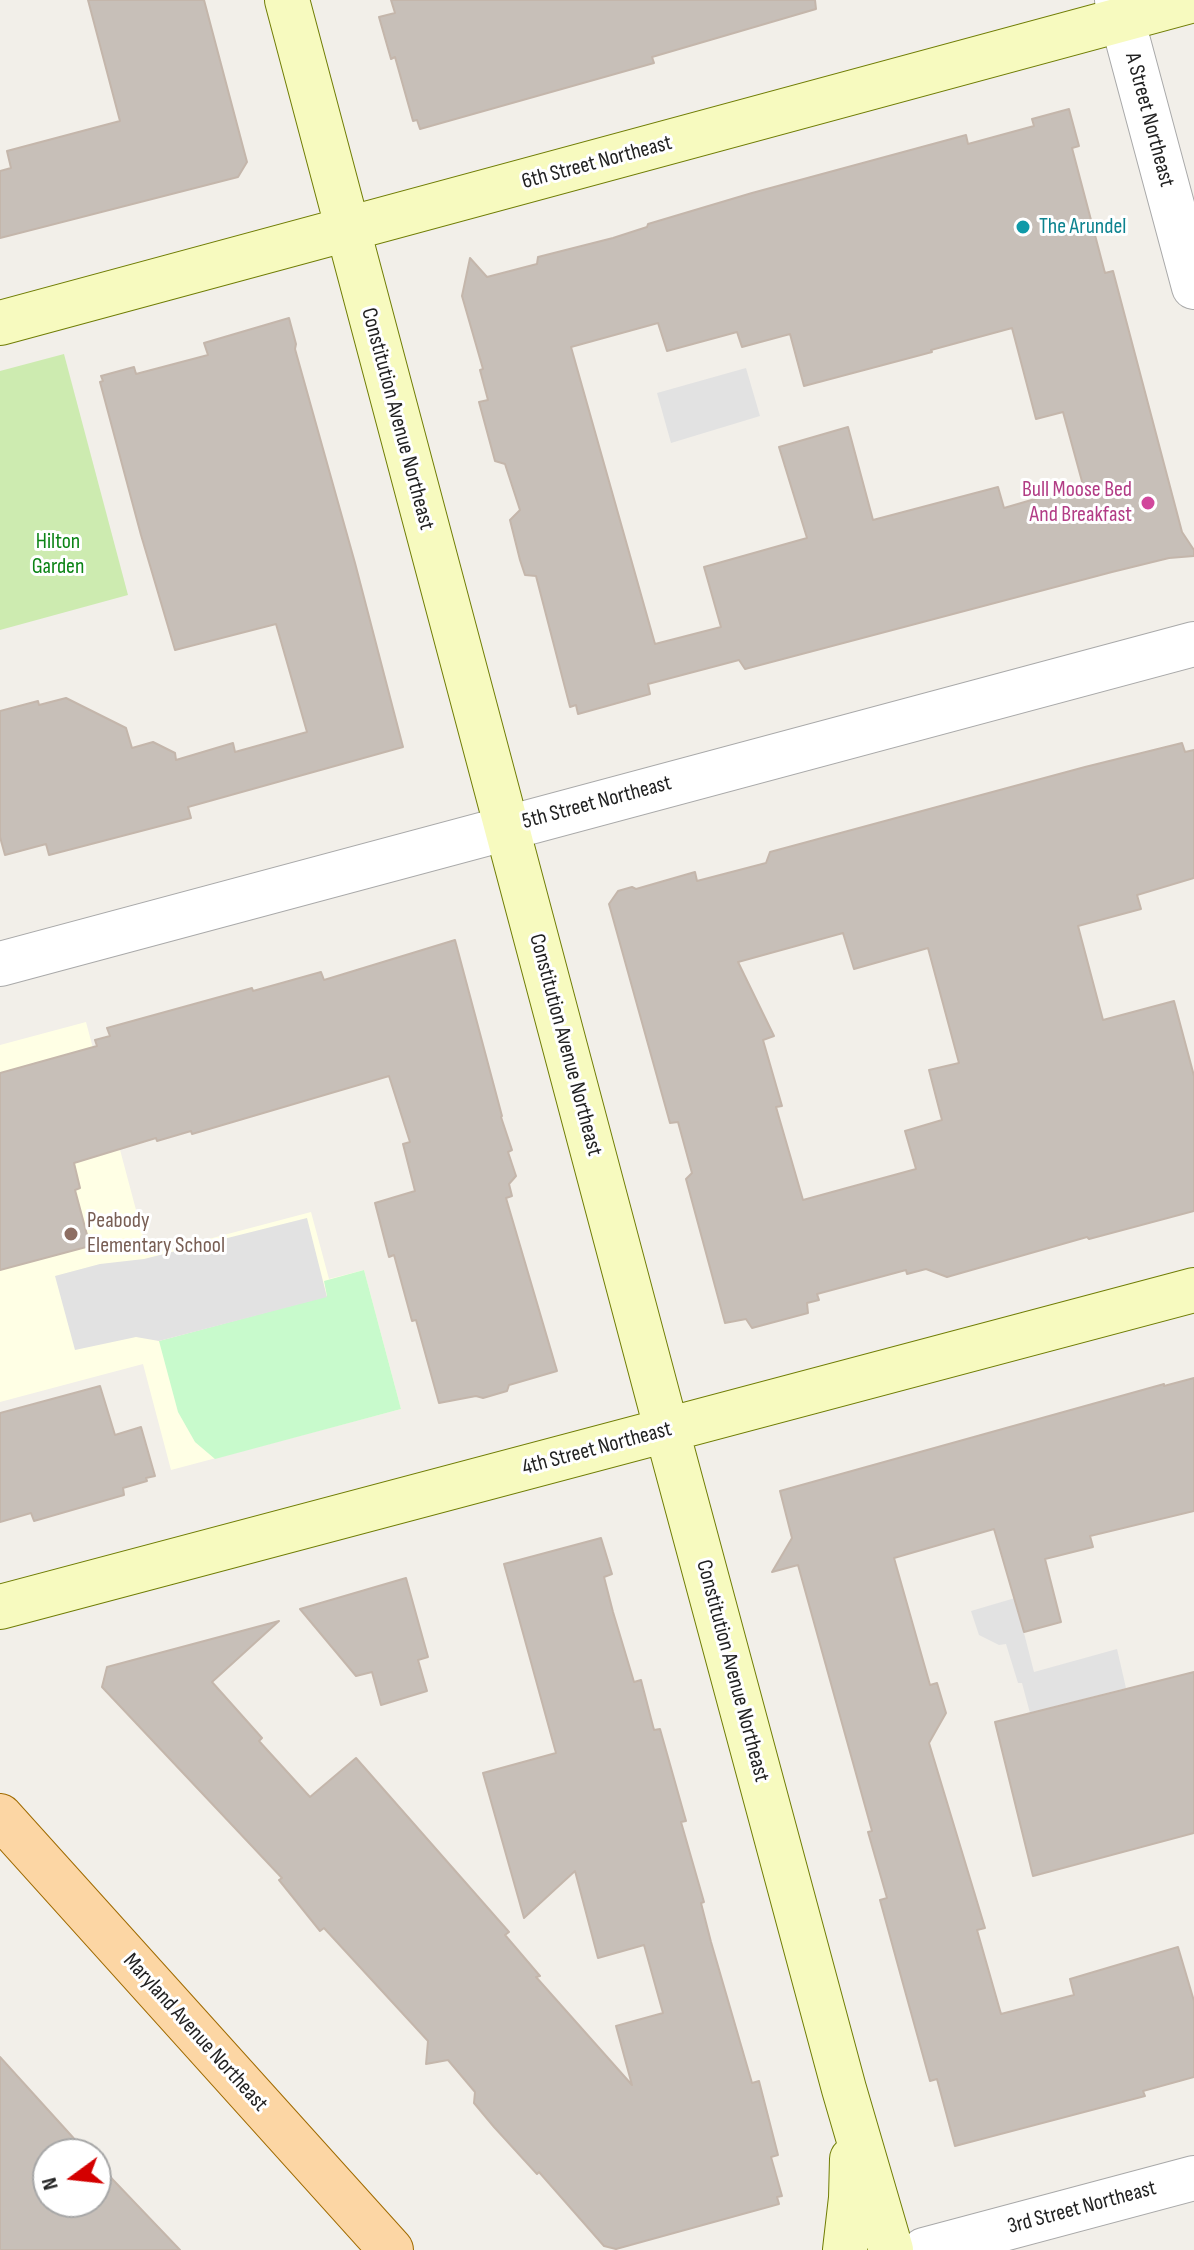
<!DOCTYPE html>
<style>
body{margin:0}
#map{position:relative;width:1194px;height:2250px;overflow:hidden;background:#f2efe9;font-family:"Sofia Sans Condensed",sans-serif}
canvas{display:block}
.north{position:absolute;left:32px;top:2138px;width:80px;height:80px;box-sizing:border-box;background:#fff;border:2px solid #a7a7a7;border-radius:50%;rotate:255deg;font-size:22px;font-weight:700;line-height:32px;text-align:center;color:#222}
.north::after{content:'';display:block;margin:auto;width:28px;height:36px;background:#d40000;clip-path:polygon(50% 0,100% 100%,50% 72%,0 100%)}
</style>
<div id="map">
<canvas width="1194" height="2250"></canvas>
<div class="north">N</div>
</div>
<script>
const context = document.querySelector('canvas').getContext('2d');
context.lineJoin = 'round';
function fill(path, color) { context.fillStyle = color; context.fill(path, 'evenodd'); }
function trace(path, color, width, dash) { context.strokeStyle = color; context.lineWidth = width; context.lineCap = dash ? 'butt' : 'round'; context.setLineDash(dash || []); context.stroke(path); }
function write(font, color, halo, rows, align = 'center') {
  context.font = font + ' "Sofia Sans Condensed",sans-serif'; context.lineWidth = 6; context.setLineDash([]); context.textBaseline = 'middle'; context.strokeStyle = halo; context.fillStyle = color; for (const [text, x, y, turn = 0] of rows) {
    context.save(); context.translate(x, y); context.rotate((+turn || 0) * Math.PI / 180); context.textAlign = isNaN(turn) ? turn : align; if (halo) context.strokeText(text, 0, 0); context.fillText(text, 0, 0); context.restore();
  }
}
fill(new Path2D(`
 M86,1022L148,1255L311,1212L329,1279L364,1270L401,1409L171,1470L143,1364L0,1402V1045Z`), '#ffffe5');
fill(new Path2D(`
 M64,354L128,595L0,630V371Z`), '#cdebb0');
fill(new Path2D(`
 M364,1270L401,1409L215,1459L195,1442L178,1412L159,1341L327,1296L324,1281Z`), '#c8facc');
fill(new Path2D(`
 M746,368L760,416L671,443L657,393Z
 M307,1218L327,1297L159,1341L136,1337L75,1350L55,1276L100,1264L144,1259Z
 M1015,1598L1034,1672L1117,1649L1126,1688L1030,1713L1022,1683H1018L1006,1644L999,1645L979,1635L971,1611Z`), '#e2e2e2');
const building = new Path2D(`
 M88,0H204L247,162L238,177L0,238V171L11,168L7,151L120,121Z
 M391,0H815L816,9L652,57L654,63L420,129L417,120L413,121L395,57L391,59L379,17L395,13Z
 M1069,109L1079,146L1072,148L1105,273L1113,271L1182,532L1194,550V556L1169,558L1112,572L745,669L739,660L648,684L650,694L578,714L576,705L570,707L536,576L525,575L520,560L510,520L520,510L505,464L495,461L479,402L488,400L480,370L483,369L462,296L470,258L487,277L537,264L538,257L613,238L647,227L648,224L752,193L966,135L968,144L1034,126L1032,119ZM658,323L667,351L737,332L742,347L790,334L804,386L932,352L931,350L1012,328L1036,419L1063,412L1083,485L1004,508L998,487L873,520L848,427L779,447L807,538L704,567L721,627L655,644L571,347Z
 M289,318L296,344L295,349L355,563L403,747L188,807L191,818L49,855L46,844L5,855L0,837V711L38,701L39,705L66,698L126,728L132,748L153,742L175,753L176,760L233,743L235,752L307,732L276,624L175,650L141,535L100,382L103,381L101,376L134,367L136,374L208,355L204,343Z
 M1182,743L1185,752L1194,750V878L1137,895L1141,909L1078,926L1103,1020L1174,1001L1194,1076V1211L1089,1239L1087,1237L947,1277L926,1269L907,1274L906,1270L817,1294L819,1300L807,1303L808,1313L752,1328L746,1319L725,1323L686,1179L692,1173L678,1122L670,1123L609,904L618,891L632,887L636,889L695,872L697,881L766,863L770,852L1085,767ZM843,933L854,969L928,948L959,1063L929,1070L942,1120L905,1131L916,1169L803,1200L776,1107L782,1106L763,1040L774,1036L738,962Z
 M455,940L502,1116L501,1117L512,1150L508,1152L516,1176L509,1184L512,1196L506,1198L557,1371L509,1385L507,1391L483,1398L476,1396L439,1403L416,1320L412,1321L394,1255L389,1257L375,1203L415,1191L403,1144L410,1142L389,1076L192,1134L191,1131L157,1141L156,1138L74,1163L80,1188L75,1190L90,1246L0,1270V1073L97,1046L95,1040L110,1036L107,1028L252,988L253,991L321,972L324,980Z
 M1194,1378V1511L1090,1536L1093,1547L1045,1559L1061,1622L1024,1632L994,1529L894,1558L930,1685L937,1683L946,1713L929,1743L985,1928L977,1930L1001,2014L1074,1995L1070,1979L1178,1947L1194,2001V2077L1143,2091L1145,2096L955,2146L937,2079L930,2081L902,1980L880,1900L887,1898L868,1832L872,1831L798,1565L772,1572L792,1538L780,1491L1164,1384V1386Z
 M100,1386L115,1435L141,1427L155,1476L146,1478L147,1481L123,1488L124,1495L34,1521L31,1513L0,1522V1413Z
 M601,1538L612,1574L604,1577L613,1612L634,1682L641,1680L654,1730L660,1729L686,1821L681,1822L704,1902L701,1903L711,1942L752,2083L759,2081L778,2155L771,2157L782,2196L777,2197L779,2204L616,2249L604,2246L539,2172L537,2174L494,2127L474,2103L475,2092L448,2060L426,2064L428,2041L324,1928L320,1931L279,1880L282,1878L102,1687L107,1667L279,1621L212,1682L262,1738L259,1741L310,1797L356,1758L509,1932L505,1935L540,1976L536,1977L632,2085L616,2026L663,2013L644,1945L598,1958L575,1871L524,1918L483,1773L556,1753L504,1564Z
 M406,1578L428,1657L418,1660L427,1691L381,1705L372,1672L356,1676L300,1609Z
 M1194,1672V1833L1033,1876L995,1722Z
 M0,2057L88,2154H48V2202H96V2162L180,2250H0Z`);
fill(building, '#c7bfb8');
trace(building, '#c4b6ab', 2);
const street = new Path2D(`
 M1117,0L1194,287
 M0,964L1194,644
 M924,2250L1194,2178`);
const secondary = new Path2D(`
 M287,0L667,1431L844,2089L891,2250
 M0,323L1194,0
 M0,1607L1194,1290
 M845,2250L851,2198L852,2159`);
const primary = new Path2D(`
 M0,1816L391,2250`);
trace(street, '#a9a9a9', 46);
trace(secondary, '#707d05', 46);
trace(primary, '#a06b00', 46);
trace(street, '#fff', 44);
trace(secondary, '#f7fabf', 44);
trace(primary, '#fcd6a4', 44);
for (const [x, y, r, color] of [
 [1023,227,8,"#0f9aa8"],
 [1148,503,8,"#d1479c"],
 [71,1234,8,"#8d6e63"]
]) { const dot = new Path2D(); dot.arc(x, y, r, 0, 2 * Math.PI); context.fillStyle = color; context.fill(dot); trace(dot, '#fff', 3); }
write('22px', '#222', '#fff', [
 ["A Street Northeast",1149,120,75],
 ["6th Street Northeast",597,163,-15],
 ["Constitution Avenue Northeast",397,419,75],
 ["5th Street Northeast",597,803,-15],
 ["Constitution Avenue Northeast",565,1045,75],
 ["4th Street Northeast",597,1449,-15],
 ["Constitution Avenue Northeast",732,1671,75],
 ["Maryland Avenue Northeast",195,2033,48],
 ["3rd Street Northeast",1082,2208,-15]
]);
write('22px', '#0d838f', '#fff', [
 ["The Arundel",1039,227]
], 'left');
write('22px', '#b23c85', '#fff', [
 ["Bull Moose Bed",1132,490],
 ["And Breakfast",1132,515]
], 'right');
write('22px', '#0c8416', '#fff', [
 ["Hilton",58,542],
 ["Garden",58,567]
]);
write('22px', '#785e54', '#fff', [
 ["Peabody",87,1221],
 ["Elementary School",87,1246]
], 'left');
</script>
